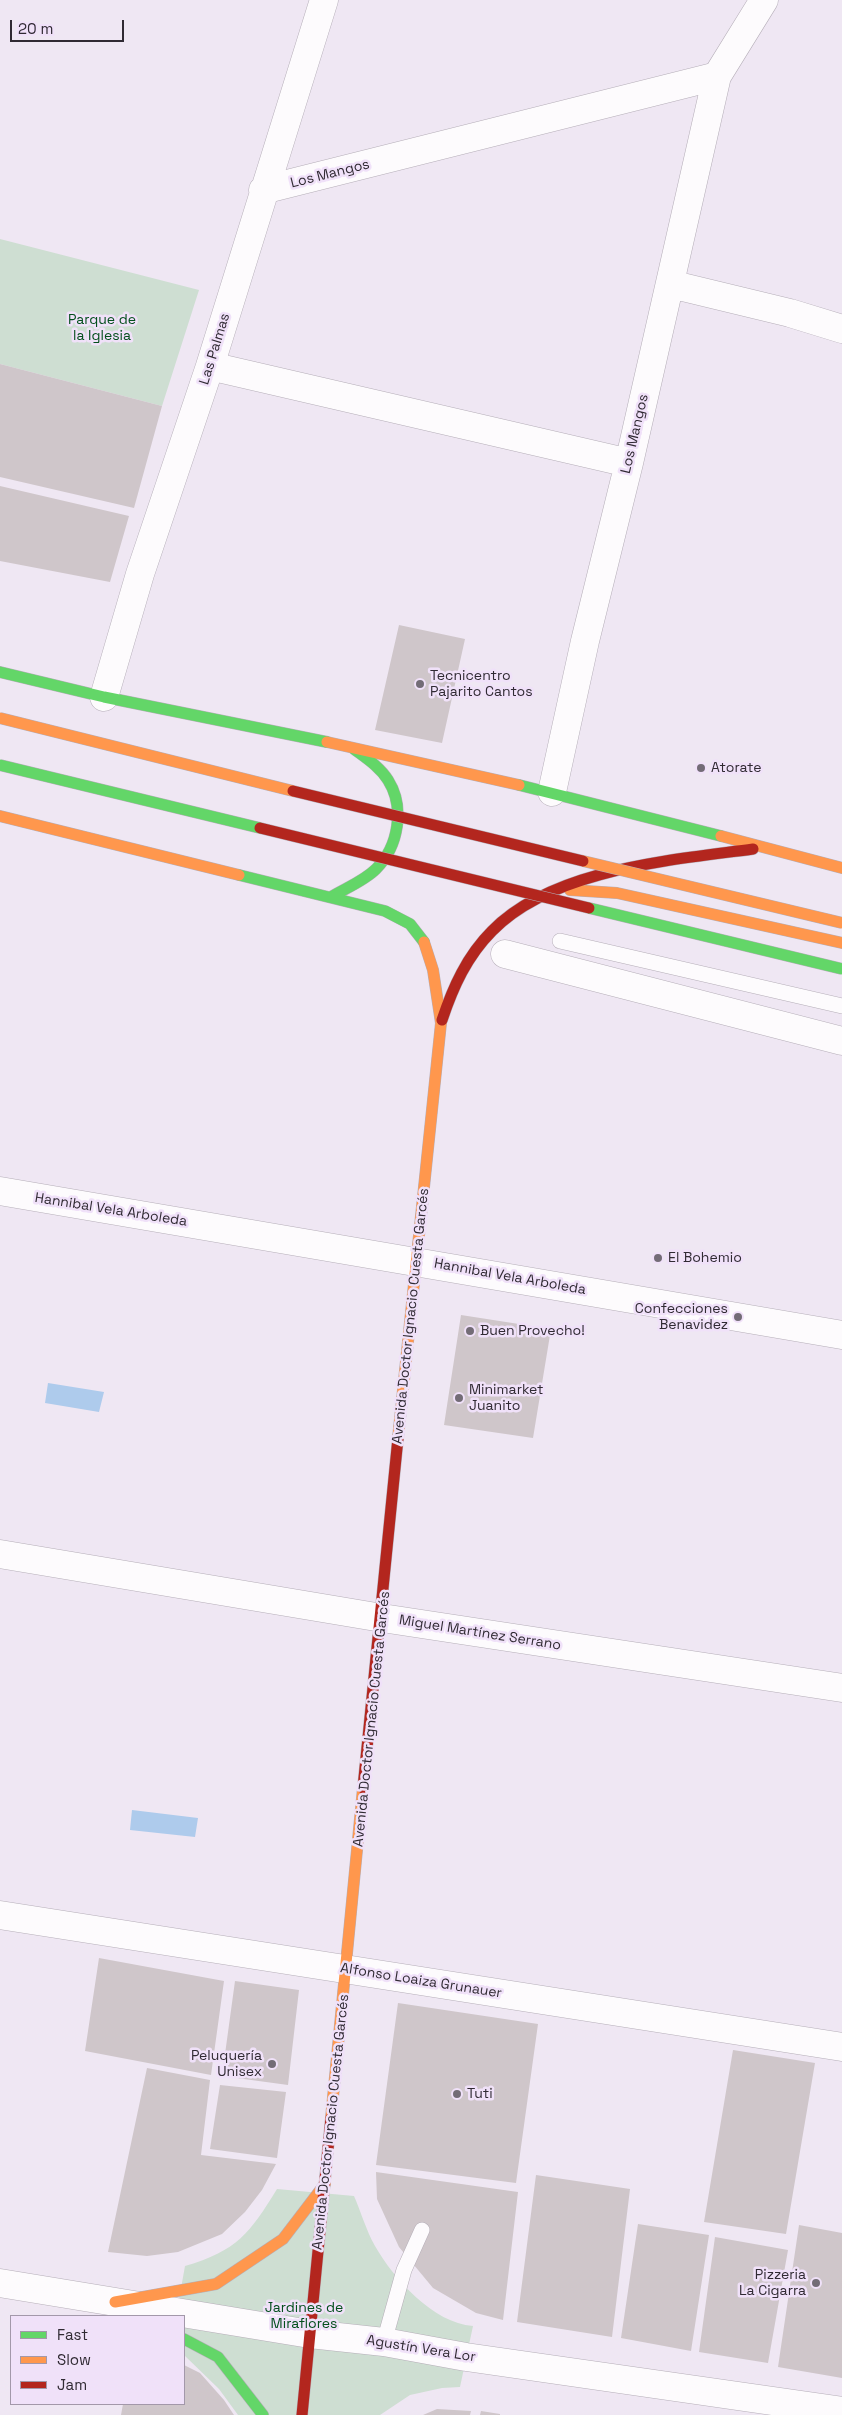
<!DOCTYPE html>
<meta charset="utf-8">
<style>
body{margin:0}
#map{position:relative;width:842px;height:2415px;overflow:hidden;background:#efe7f3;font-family:"Space Grotesk",sans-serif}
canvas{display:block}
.legend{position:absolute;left:10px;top:2315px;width:175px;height:90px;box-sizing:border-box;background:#f0e1f9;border:1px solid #a398aa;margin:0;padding:6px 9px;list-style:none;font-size:15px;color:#302a33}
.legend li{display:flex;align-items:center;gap:10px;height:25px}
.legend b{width:25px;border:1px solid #a398aa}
.scale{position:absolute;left:10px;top:20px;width:114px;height:22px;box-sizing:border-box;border:2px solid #302a33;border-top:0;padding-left:6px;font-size:15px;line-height:18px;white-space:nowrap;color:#302a33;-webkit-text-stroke:4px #f0e1f9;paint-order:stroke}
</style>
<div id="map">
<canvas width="842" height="2415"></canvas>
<ul class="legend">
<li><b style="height:6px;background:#63d668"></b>Fast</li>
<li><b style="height:6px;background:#ff974d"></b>Slow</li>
<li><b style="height:6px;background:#b3261e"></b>Jam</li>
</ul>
<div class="scale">20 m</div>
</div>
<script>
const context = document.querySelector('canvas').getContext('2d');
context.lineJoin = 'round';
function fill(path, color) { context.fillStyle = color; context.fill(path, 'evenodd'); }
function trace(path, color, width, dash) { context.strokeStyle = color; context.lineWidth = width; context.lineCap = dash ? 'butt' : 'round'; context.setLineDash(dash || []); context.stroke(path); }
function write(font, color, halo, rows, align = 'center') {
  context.font = font + ' "Space Grotesk",sans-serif'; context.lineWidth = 5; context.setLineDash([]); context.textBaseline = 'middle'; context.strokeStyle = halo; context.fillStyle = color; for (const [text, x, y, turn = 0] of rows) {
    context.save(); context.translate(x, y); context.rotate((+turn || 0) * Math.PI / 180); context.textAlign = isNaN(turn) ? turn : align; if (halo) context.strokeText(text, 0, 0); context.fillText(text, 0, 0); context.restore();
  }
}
fill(new Path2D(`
 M0,239L199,290L162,406L0,364Z
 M277,2189L354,2196C361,2212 366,2230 375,2246C394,2279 433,2323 473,2326L460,2387L442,2388L410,2395L380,2415H238L219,2389L184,2355V2316H176L185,2266C237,2251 250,2233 277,2189Z`), '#ceded2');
fill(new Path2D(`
 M48,1383L104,1392L99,1412L45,1403Z
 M132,1810L198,1818L195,1837L130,1830Z`), '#aecbec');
fill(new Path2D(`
 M0,364L162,406L134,508L0,477Z
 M0,486L129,516L110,582L0,561Z
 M399,625L465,639L442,743L375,730Z
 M461,1315L551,1329L533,1438L444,1425Z
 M99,1958L224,1981L211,2075L85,2051Z
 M235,1981L299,1990L288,2085L222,2076Z
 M398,2003L538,2024L516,2183L376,2165Z
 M733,2050L815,2063L786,2234L704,2222Z
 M147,2068L210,2080L201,2155L276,2164L262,2190L245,2212L222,2234L178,2252L147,2256L108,2252Z
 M220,2085L286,2092L277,2158L210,2149Z
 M376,2172L518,2192L503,2320L476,2313L433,2288L399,2247L377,2199Z
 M536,2175L630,2189L612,2337L517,2322Z
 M638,2224L709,2235L691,2351L621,2338Z
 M799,2225L842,2233V2378L778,2367Z
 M715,2237L788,2250L768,2363L699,2352Z
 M184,2365L200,2373L224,2400L234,2415H121L123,2404H184Z
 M437,2409L471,2411L470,2415H423Z
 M481,2411L500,2414V2415H480Z`), '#cfc6ca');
const lane = new Path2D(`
 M560,941L842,1006
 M384,2342L404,2270L422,2230`);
const street = new Path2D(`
 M263,190L717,76L764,0
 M670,284L790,313L842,329
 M210,366L629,463
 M104,697L140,574L210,366L324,0
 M552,792L585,641L629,463L717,76
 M505,954L842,1041
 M0,1191L842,1335
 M0,1554L382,1618L842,1688
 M0,1915L842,2047
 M0,2283L310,2334L384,2342L466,2357L842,2411`);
const fast = new Path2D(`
 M0,672L104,697L327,742
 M519,785L721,836
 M239,875L385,911L410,924L424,942
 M331,897C346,888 364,881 376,869C399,846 405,807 388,780C380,767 366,758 354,749
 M184,2339L218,2357L263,2415`);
const slow = new Path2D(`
 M327,742L519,785
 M0,816L239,875
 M721,836L842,868
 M570,890L617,893L842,943
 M424,942L433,970L441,1023
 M398,1438L441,1023
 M331,2118L363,1788
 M115,2302L216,2284L283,2239L325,2184`);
const jam = new Path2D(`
 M442,1020C453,987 467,956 492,931C552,869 672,860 753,849
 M363,1788L398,1438
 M302,2415L331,2118`);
trace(lane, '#b5aeb8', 16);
trace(street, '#b5aeb8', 29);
trace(fast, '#b5aeb8', 12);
trace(slow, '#b5aeb8', 12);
trace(jam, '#b5aeb8', 12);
trace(lane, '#fdfbfd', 15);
trace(street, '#fdfbfd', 28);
trace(fast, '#63d668', 11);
trace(slow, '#ff974d', 11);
trace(jam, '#b3261e', 11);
const fastBridge = new Path2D(`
 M0,765L260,828
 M589,908L842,969`);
const slowBridge = new Path2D(`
 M0,718L293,791
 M583,861L842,923`);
const jamBridge = new Path2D(`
 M293,791L583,861
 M260,828L589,908`);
trace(fastBridge, '#b5aeb8', 12, []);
trace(slowBridge, '#b5aeb8', 12, []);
trace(jamBridge, '#b5aeb8', 12, []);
trace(fastBridge, '#63d668', 11);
trace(slowBridge, '#ff974d', 11);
trace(jamBridge, '#b3261e', 11);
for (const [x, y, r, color] of [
 [420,684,5,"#736c76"],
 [701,768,5,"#736c76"],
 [658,1258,5,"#736c76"],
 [738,1317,5,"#736c76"],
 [470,1331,5,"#736c76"],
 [459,1398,5,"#736c76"],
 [272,2064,5,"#736c76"],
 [457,2094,5,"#736c76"],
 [816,2283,5,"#736c76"]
]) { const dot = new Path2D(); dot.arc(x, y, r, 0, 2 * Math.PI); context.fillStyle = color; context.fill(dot); trace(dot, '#f0e1f9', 2); }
write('14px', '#302a33', '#f0e1f9', [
 ["Los Mangos",330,174,-14],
 ["Las Palmas",215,349,-73],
 ["Los Mangos",635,434,-77],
 ["Hannibal Vela Arboleda",111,1210,9],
 ["Hannibal Vela Arboleda",510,1277,10],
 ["Avenida Doctor Ignacio Cuesta Garcés",411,1316,-84],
 ["Miguel Martínez Serrano",480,1633,9],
 ["Avenida Doctor Ignacio Cuesta Garcés",372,1719,-84],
 ["Alfonso Loaiza Grunauer",421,1981,9],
 ["Avenida Doctor Ignacio Cuesta Garcés",331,2122,-84],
 ["Agustín Vera Lor",421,2349,9]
]);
write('14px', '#034f1c', '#f0e1f9', [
 ["Parque de",102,320],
 ["la Iglesia",102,336],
 ["Jardines de",304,2308],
 ["Miraflores",304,2324]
]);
write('14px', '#302a33', '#f0e1f9', [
 ["Tecnicentro",430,676],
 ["Pajarito Cantos",430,692],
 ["Atorate",711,768],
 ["El Bohemio",668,1258],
 ["Confecciones",728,1309,"right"],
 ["Benavidez",728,1325,"right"],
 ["Buen Provecho!",480,1331],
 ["Minimarket",469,1390],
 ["Juanito",469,1406],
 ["Peluquería",262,2056,"right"],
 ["Unisex",262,2072,"right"],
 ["Tuti",467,2094],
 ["Pizzeria",806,2275,"right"],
 ["La Cigarra",806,2291,"right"]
], 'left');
</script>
